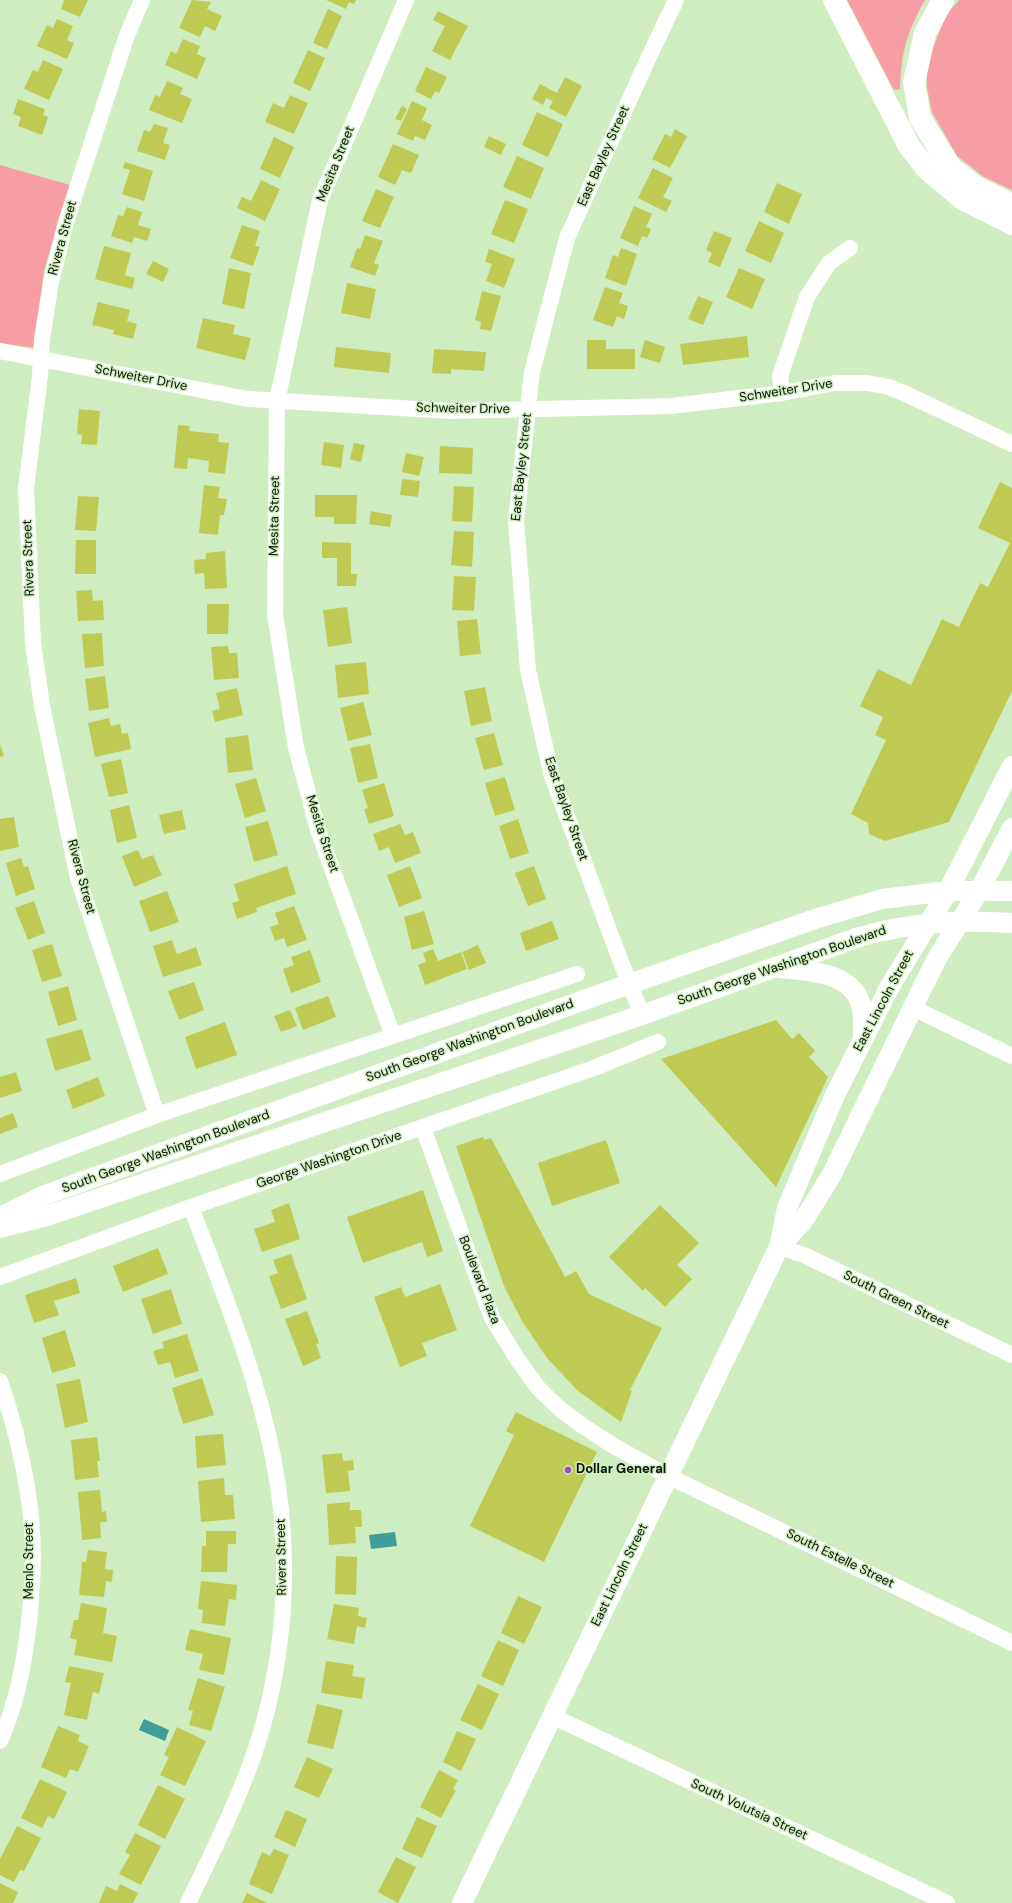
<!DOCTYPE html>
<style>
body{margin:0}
canvas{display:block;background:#d0ecc1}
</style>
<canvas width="1012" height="1903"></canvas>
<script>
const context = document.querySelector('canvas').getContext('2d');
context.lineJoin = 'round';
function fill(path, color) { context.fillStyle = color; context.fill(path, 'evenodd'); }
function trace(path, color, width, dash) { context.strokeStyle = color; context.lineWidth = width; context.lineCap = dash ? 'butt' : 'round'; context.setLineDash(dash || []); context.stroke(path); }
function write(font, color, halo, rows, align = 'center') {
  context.font = font + ' "DM Sans",sans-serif'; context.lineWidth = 3; context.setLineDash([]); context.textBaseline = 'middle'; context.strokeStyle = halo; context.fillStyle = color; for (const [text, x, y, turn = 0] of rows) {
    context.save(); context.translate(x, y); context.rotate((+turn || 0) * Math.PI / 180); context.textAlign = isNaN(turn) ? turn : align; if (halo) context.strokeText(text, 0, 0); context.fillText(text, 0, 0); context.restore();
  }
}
fill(new Path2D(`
 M847,0H925C907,32 901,52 900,89L894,90Z
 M959,0H1012V190L984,177L957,156L932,112L927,88V64L946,15Z
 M0,165L70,185L44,270L36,348L0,343Z`), '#f79da5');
fill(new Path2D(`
 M395,1532L397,1546L371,1549L369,1535Z
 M144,1719L169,1730L165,1741L139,1730Z`), '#429c9a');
fill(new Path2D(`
 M64,0H88L80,17L61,9Z
 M192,0L211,2L207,9L222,16L215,31L205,26L200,37L179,28Z
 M326,0H356L354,4L349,2L346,9Z
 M328,9L342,16L327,49L313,43Z
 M438,11L468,26L450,60L432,51L445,26L433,20Z
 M57,19L73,26L67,40L74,43L67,59L37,46L47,25L53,28Z
 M183,39L200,46L197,54L206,58L197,79L165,65L171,51L176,54Z
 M308,50L325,58L310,91L293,83Z
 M43,60L63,69L49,100L24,89L33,70L38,72Z
 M426,67L447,77L439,93L435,91L431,99L415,91Z
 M565,77L582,86L566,117L549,108L553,101L546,98L543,105L532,99L540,84L557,93Z
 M167,81L183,88L180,94L192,99L182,123L149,110L155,95L160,97Z
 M290,95L308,103L294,134L265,122L273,103L284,108Z
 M18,99L45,109L43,115L48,117L42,135L18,126L21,117L13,114Z
 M412,101L427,108L422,120L432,125L425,140L415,136L413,141L397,134Z
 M402,106L407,109L401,121L395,119Z
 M537,112L563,124L548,157L522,145Z
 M154,124L168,128L163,143L170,145L165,160L137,151L144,130L150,132Z
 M675,129L687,136L670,168L652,159L665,134L671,137Z
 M489,136L506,144L501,155L484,147Z
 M274,137L294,147L280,178L260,169Z
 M393,144L419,155L411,173L402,170L395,185L378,177Z
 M517,156L544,168L531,199L503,187Z
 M125,162L153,171L144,201L122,194L130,170L123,168Z
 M653,168L673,178L663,197L672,201L666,212L638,198Z
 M261,180L280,189L265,221L237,208L242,197L251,201Z
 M777,183L802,194L789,224L764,212Z
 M376,189L394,197L380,228L362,221Z
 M505,200L528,209L514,243L491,234Z
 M634,206L652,214L646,227L651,229L647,238L642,236L638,246L620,238Z
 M127,207L142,212L138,225L151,229L147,241L134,237L132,243L111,236L118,215L123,216Z
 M759,221L784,233L771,263L745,251Z
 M242,225L260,231L255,246L260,247L253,266L230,258Z
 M714,231L732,238L720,267L708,262L712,253L706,250Z
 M365,235L383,241L374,263L379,265L375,276L350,267L357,248L360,249Z
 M104,246L131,253L125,275L135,278L132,289L95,279Z
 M621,248L637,254L626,286L605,278L613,255L618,257Z
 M489,249L515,259L504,288L486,281L492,264L485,262Z
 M153,261L169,269L163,282L146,274Z
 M229,268L251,273L244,309L222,304Z
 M739,268L765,279L752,309L726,297Z
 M347,283L376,289L370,319L341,313Z
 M605,287L623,293L619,303L628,306L624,319L617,316L613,327L593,320Z
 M482,291L501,296L491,331L480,329L481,322L475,320Z
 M698,296L713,302L703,325L688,319Z
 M98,302L130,310L127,321L137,324L133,339L113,334L114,330L92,325Z
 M203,318L235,325L233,334L251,338L245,360L196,348Z
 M747,336L749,357L683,365L680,344Z
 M587,340H606V349H635V369H587Z
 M645,340L665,347L660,363L640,357Z
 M336,347L391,353L389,373L334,367Z
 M434,349L486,352L484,371L451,369V374L432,373Z
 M79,409L100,411L97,445L81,444L82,435L77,434Z
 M178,425L190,426L189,431L219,434L218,442L229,443L225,474L208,472L209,461L188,458L187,469L174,468Z
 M324,442L344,445L341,468L321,465Z
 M354,443L365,445L361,462L350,459Z
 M440,446L473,448L472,474L439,473Z
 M406,453L424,457L419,476L402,472Z
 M402,479L420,481L418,497L400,495Z
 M1000,482L1012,488V691L949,822L885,841L869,834L868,823L851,814L886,740L875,735L883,717L860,706L878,669L911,685L942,619L959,627L980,583L988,587L1010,543L978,528Z
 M204,485L220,487L218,498L227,499L224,515H220L218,535L199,533Z
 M454,486L474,487L472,522L452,521Z
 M315,495H357L356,524H334V517H315Z
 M78,496L99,497L96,531L75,530Z
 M371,511L392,515L390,527L369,524Z
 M454,531L474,532L472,567L451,565Z
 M76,540H96V574H75Z
 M322,542L351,543V574H357L356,586H337V558H322Z
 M225,551L227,588L205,589L204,573L195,574L194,560L206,559V553Z
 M454,576L476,577L474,611L452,610Z
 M92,590L93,601L103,600L104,620L78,621L76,591Z
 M207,604H229L228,634H207Z
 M347,607L352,643L328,647L323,610Z
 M477,619L481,654L460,656L457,621Z
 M102,633L104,666L85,668L82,634Z
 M228,646L229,653H237L239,678L214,680L211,647Z
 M366,662L369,694L338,698L335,665Z
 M105,676L109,708L89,711L85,679Z
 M485,687L492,721L471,726L464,691Z
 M237,688L243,715L215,722L212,711L220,709L216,693Z
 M363,702L372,735L348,741L340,708Z
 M109,718L111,726L120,724L122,734L128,733L131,749L95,757L88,723Z
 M494,733L503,765L484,770L475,738Z
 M248,735L253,770L228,773L225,738Z
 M370,744L378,778L358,783L350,748Z
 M0,745L4,756L0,757Z
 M121,759L128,793L109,797L101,764Z
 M505,777L515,810L495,816L485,783Z
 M256,778L266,811L245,818L235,784Z
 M384,783L394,816L369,824L364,809L368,808L362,790Z
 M129,805L137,838L117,843L110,810Z
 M182,810L186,829L164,834L159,815Z
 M14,817L19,847L0,851V819Z
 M518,819L529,853L510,859L499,826Z
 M268,821L278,855L254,862L245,827Z
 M400,824L405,835L413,832L421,853L395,863L389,847L379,851L373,834Z
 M138,850L142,859L153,855L162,875L134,887L122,856Z
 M21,858L24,867L28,866L35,889L16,896L6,863Z
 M287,866L296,894L256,908L257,912L237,919L232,903L239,901L234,884Z
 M410,866L422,898L399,907L387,875Z
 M534,866L546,899L528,906L515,873Z
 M167,891L179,922L150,932L139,901Z
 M34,901L45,933L28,940L15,908Z
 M294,906L307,940L287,947L284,938L275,941L270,927L279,924L275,913Z
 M424,911L434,944L412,950L404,917Z
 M552,921L559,939L526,951L520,933Z
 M172,940L177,954L196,947L202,965L163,977L153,946Z
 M52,944L62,976L42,982L32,950Z
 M478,945L486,963L469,970L462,952Z
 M433,949L438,961L461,952L467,969L425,985L418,965L426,962L423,953Z
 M310,950L321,982L291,993L283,969L294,965L291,957Z
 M194,982L204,1010L179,1020L168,991Z
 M68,986L77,1020L58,1026L48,992Z
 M328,996L336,1017L303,1030L295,1008Z
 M290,1010L297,1026L281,1032L274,1016Z
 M776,1020L792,1039L799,1033L815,1051L809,1057L828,1077L776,1187L661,1059Z
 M225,1022L237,1055L196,1069L185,1037Z
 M82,1029L91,1060L55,1071L46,1039Z
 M16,1072L22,1091L0,1098V1077Z
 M98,1077L105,1096L73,1109L66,1090Z
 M13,1113L18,1127L0,1134V1118Z
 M483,1137L484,1140L491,1138L565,1277L576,1271L589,1294L662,1328L630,1390L632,1391L621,1422L578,1391L547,1358L522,1321L504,1286L456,1146Z
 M606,1140L620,1183L552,1206L538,1163Z
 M423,1190L443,1251L427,1257L422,1242L363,1263L347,1217Z
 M289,1203L300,1239L262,1252L254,1229L275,1222L271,1210Z
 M660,1205L699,1243L677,1265L692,1279L665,1307L645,1288L643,1291L609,1257Z
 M158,1248L168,1274L123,1292L113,1266Z
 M291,1254L307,1299L281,1309L269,1276L278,1273L273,1260Z
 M76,1278L80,1293L54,1301L59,1315L34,1323L25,1295Z
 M440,1284L457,1330L422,1343L427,1356L400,1367L374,1297L401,1287L405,1297Z
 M171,1289L182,1324L153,1334L141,1299Z
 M307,1311L319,1343L316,1344L321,1358L303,1366L285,1319Z
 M65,1330L76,1366L52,1373L42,1338Z
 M187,1334L199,1371L175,1378L170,1362L158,1365L153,1351L164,1348L162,1342Z
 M202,1378L214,1415L183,1424L172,1388Z
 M80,1379L88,1422L65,1428L56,1384Z
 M516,1412L597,1452L544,1562L470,1526L514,1435L506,1431Z
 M223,1434L226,1465L197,1468L195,1436Z
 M97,1437L100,1461H97L99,1477L75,1480L71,1440Z
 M342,1453L343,1461L353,1460L354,1470L348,1471L350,1491L326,1493L322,1455Z
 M224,1478L225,1495H233L235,1519L201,1522L198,1481Z
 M100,1490L102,1512L106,1511L107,1522H100L101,1538L82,1540L78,1492Z
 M350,1502V1510H361L362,1527H355L356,1543L329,1545L327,1504Z
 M206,1531H236V1544H228L227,1572H201L202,1546H206Z
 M88,1550L107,1552L105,1569L113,1570L112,1582L106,1581L104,1597L79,1595L82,1562H86Z
 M336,1556L357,1557L356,1595L335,1594Z
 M201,1581L237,1585L236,1600L229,1599L225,1626L202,1623L203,1610L198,1609Z
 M518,1596L542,1607L524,1644L501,1633Z
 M81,1603L107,1608L103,1633L117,1636L112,1662L74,1655L77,1640L70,1638L74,1620H78Z
 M334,1604L359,1608L358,1616L367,1618L365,1628L357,1626L354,1644L327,1639Z
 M190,1629L231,1638L224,1675L199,1670L203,1654L185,1650Z
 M498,1640L519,1650L503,1686L481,1676Z
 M326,1661L354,1665L352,1676L365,1678L362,1699L321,1693Z
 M69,1666L104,1673L99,1694L93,1692L87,1720L64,1715L71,1683L65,1682Z
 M198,1678L225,1687L211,1731L189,1725L193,1711L188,1710Z
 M478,1684L499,1694L482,1730L460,1720Z
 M317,1704L343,1710L333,1749L307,1743Z
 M58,1726L80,1735L78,1741L89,1746L78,1772L70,1769L66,1778L41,1767Z
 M177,1727L206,1741L185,1786L160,1775L169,1757L164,1755Z
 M457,1731L476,1739L461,1771L443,1762Z
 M307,1757L333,1769L319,1798L294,1787Z
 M439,1770L458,1780L453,1789L456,1790L441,1818L420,1807Z
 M40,1779L67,1792L54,1819L48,1816L42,1828L21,1818Z
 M158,1785L185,1799L165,1839L138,1825Z
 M286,1810L307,1819L295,1847L274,1837Z
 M417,1817L437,1826L422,1858L402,1849Z
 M17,1826L41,1838L24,1871L20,1870L14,1882L0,1875V1859Z
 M135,1833L161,1846L141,1885L119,1874L130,1855L125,1852Z
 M274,1849L289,1855L272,1894L249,1884L262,1852L270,1856Z
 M396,1857L416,1867L398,1903L378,1892Z
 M0,1883L18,1892L13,1903H0Z
 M120,1884L138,1893L133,1903H99L106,1886L117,1891Z
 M247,1893L267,1903H242Z`), '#bfca55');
trace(new Path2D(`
 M142,0L126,38L66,222L51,282L42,339L40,376L26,488L33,643L42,706L78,878L157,1115
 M0,351L248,399L451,411L671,406L782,393L835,383H867L889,387L906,394L1012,444
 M782,393L780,376L807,297L829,263L850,248
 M913,1008L1012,1056
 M642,1015L619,957L551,773L528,670L516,521L532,372L567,238L647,61L676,0
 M393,1036L318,830L296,748L275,614L277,401L320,200L406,0
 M423,1128L492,1318L518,1360L539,1389L560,1409L580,1424L612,1445L668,1476L1012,1643
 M0,1174L157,1115L577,974
 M779,1247L804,1255L1012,1355
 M0,1277L191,1207L594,1068L658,1042
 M0,1381C12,1416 21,1451 27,1487C40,1558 30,1675 0,1741
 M552,1716L947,1903
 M188,1903C211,1856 234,1809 252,1760C286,1664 293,1557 273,1457C256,1371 222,1289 191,1207`), '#fff', 16);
trace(new Path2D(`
 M779,968C808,971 855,971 862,1009C864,1017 863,1028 863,1037
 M0,1217L45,1195L584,1000L815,919L882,899L948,891H1012
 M0,1228L47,1216L642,1015L859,937C912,922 958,920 1012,923
 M779,1247L803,1221L831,1176L936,960L979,891L1012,828
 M462,1903L779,1247L787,1208L834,1097L889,988L948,891L1012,766`), '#fff', 20);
trace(new Path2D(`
 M834,0L909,146L927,169L964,200L1012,224
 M943,0L925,33L914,82L920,118L951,168L975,186L1012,205`), '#fff', 22);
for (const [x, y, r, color] of [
 [568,1470,4,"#9b4dbe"]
]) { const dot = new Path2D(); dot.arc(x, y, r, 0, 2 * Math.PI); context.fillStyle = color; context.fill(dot); trace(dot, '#d0ecc1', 1.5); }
write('13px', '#091204', '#d0ecc1', [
 ["East Bayley Street",604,156,-66],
 ["Mesita Street",336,164,-68],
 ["Rivera Street",63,238,-75],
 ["Schweiter Drive",141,378,11],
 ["Schweiter Drive",786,391,-9],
 ["Schweiter Drive",463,409,1],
 ["East Bayley Street",522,467,-84],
 ["Mesita Street",275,516,-89],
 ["Rivera Street",29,558,-92],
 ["East Bayley Street",566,809,71],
 ["Mesita Street",322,834,72],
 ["Rivera Street",81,877,75],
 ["South George Washington Boulevard",782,966,-19],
 ["East Lincoln Street",884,1001,-62],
 ["South George Washington Boulevard",470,1041,-20],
 ["South George Washington Boulevard",166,1152,-20],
 ["George Washington Drive",329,1160,-19],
 ["Boulevard Plaza",479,1280,69],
 ["South Green Street",896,1300,26],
 ["Rivera Street",282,1557,-91],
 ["South Estelle Street",840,1559,26],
 ["Menlo Street",30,1561,-90],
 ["East Lincoln Street",620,1575,-64],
 ["South Volutsia Street",749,1810,25]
]);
write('bold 13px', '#091204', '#d0ecc1', [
 ["Dollar General",576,1470]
], 'left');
</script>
